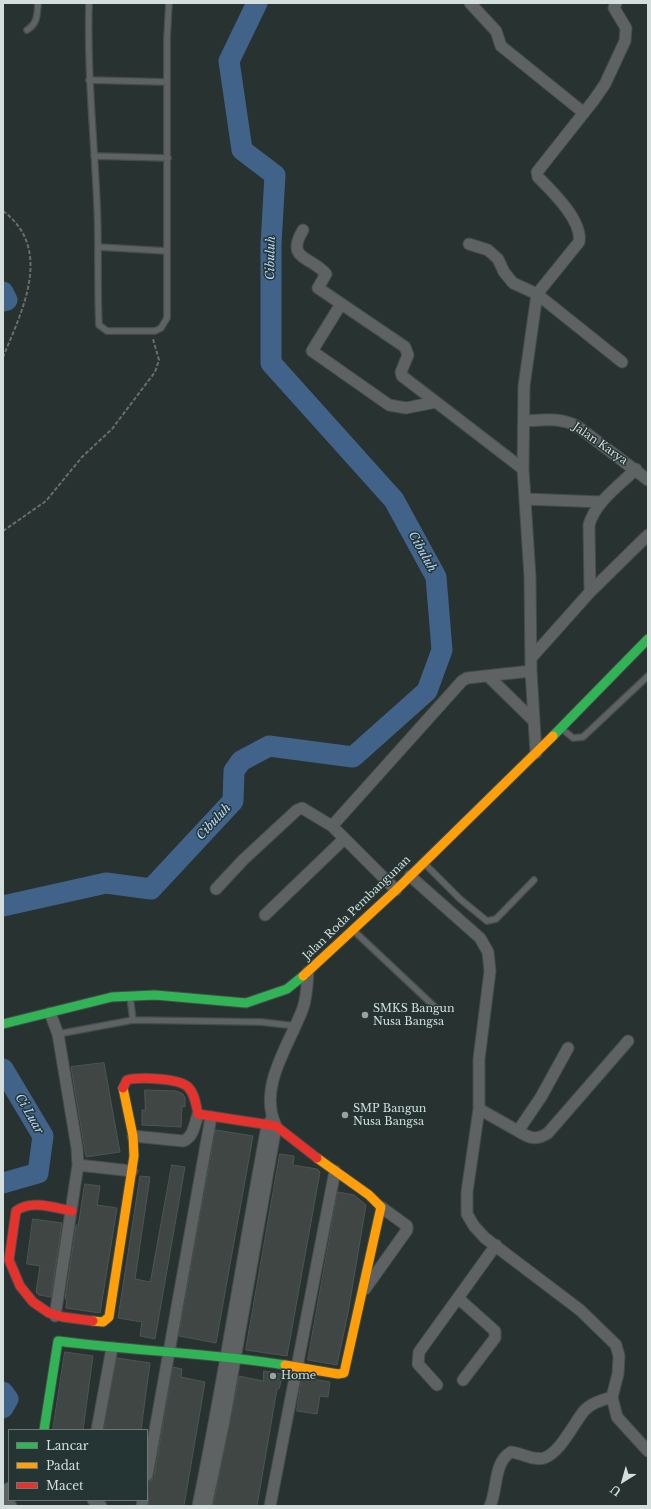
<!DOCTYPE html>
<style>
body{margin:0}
#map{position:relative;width:651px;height:1509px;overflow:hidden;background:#283230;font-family:"Libre Baskerville",serif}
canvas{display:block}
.frame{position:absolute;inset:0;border:4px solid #d4dedd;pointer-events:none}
.legend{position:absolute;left:8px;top:1429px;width:140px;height:72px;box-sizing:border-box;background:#253533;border:1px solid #6b7977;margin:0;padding:5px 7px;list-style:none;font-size:12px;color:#d4dedd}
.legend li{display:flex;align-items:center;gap:8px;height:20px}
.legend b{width:20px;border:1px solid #6b7977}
.north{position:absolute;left:603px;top:1461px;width:40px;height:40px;-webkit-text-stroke:3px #253533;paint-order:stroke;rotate:217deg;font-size:11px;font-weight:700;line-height:16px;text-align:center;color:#d4dedd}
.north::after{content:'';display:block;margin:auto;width:14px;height:18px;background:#d4dedd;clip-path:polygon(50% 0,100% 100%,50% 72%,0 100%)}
</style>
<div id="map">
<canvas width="651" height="1509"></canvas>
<div class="frame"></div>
<ul class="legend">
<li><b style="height:5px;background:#30b455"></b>Lancar</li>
<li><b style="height:5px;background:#ff9f0a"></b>Padat</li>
<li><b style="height:5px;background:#e5322d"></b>Macet</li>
</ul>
<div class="north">U</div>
</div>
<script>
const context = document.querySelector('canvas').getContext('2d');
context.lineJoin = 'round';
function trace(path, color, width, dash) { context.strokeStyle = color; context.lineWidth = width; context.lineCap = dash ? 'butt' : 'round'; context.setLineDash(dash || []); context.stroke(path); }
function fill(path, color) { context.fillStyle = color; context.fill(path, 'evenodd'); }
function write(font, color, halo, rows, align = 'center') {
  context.font = font + ' "Libre Baskerville",serif'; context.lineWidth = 3; context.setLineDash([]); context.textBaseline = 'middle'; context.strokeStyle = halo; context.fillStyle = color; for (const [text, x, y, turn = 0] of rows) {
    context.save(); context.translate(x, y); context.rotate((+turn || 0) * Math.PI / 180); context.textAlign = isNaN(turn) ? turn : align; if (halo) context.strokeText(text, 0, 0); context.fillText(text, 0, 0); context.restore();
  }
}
trace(new Path2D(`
 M3,292L7,300L3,301
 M3,906L106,883L151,889L233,801L234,771L241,761L269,746L353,757L427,691L442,650L436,577L394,500L271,363V244L275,175L242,150L229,61L257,3
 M3,1069L43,1136L38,1173L3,1183
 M3,1392L8,1399L3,1408`), '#41638a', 21);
const building = new Path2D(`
 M104,1063L120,1152L86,1157L71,1067Z
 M145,1090L176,1091L183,1094L185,1098V1107L182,1106L181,1127L142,1125V1110H145Z
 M216,1130L253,1136L216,1343L179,1336Z
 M280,1154L294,1156L293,1165L317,1169L320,1172L287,1356L246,1350Z
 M172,1165L185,1167L155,1339L140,1336L142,1322L118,1318L140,1176L150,1177L135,1279L150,1282Z
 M85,1184L100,1186L97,1205L117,1208L100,1313L66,1308L67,1299H65L76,1225H78Z
 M338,1192L354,1195L366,1205L348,1313L337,1365L308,1360Z
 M33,1219L62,1223L51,1297L39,1295L36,1292L40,1266L27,1264Z
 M65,1352L93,1356L83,1430H53Z
 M117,1358L150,1363L141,1430H104Z
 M173,1367L182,1369L181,1377L205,1382L184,1506H149L147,1482L152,1480L154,1476Z
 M264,1371L283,1374L279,1389H277L257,1506H213L239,1376L263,1381Z
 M302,1377L330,1382L328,1397L320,1396L317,1414L297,1411Z`);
fill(building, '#3f4644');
trace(building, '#4e5553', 1);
const lane = new Path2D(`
 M89,3C87,70 94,137 97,204C99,244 97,285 99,325L107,331H155L161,328L167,318V38L169,3
 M27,30C38,23 37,15 38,3
 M89,80L167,82
 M94,156L168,158
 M98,247L167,251
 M561,728L573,738L583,737L648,676
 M425,864L460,899L487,921L496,919L534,880
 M353,930L437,1009
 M130,997L133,1020
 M58,1034L133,1020L261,1022L296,1026`);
const street = new Path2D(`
 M470,3L496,31L501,46L584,113
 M303,230C285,260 311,256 326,274L318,288L405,347L408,355L401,372L402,376L436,402
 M469,244L488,250L498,259L504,272L513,283L537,294L579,242C583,221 552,191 538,177L537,172L594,100L605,84L625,41L626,28L614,8L616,3
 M341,304L312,351L389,405L406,408L436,402L523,469
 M524,421C543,420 560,417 577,426L648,480
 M525,499L602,502
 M590,592L589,525C595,502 620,485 636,469
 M532,657L590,592L648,535
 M488,676L534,721
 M536,753L531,671L530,577L523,469L524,386L537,294L622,362
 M332,826L462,681L467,678L531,671
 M410,876L480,938L488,952L490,971L479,1059V1109L467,1192V1214L474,1226L485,1238L580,1310L616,1345L619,1356L618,1374L612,1397L617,1417L648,1451
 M216,889L243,860L297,810L302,808L332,826L396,890
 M265,915L344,839
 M50,1013L58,1034L77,1148L78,1165L55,1316
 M479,1109L518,1131L541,1097L568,1048
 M518,1131C529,1138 536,1141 548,1133L628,1041
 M133,1136L183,1141C193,1138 195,1124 198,1114
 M78,1165L132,1171
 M365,1289L407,1230V1226L381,1207
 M458,1298L495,1331V1338L463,1380
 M437,1385L418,1364L419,1352L496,1245
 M97,1430L112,1348
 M147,1475L211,1117
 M3,1493L9,1488
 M3,1499L11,1506
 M93,1500L101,1506
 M142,1506L143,1500
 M198,1506C224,1380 243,1253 267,1126L271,1120
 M206,1506L224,1421L276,1126C257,1087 290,1044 303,1008C307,996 307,984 308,972
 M270,1506L335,1171
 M490,1506C498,1489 493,1463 511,1452C522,1453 533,1461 544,1458C560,1453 574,1423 584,1411C591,1403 602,1400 612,1397`);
const fast = new Path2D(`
 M553,736L648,639
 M3,1024L112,997L155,995L246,1003L287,989L303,976
 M44,1430L58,1341C134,1351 210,1353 285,1365`);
const slow = new Path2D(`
 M303,976L396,890L553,736
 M93,1321L103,1322L109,1317L134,1156L133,1136L123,1088
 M285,1365L338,1374L344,1373L381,1207L369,1195L317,1158`);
const jam = new Path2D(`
 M123,1088L127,1080C139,1077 179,1078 188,1087C195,1094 196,1105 198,1114L276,1126L317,1158
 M72,1211C55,1208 31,1199 16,1211L9,1260L20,1286L33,1302L49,1313L63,1317L93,1321`);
trace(lane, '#444d4b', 8);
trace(street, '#444d4b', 13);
trace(fast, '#444d4b', 11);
trace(slow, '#444d4b', 11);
trace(jam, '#444d4b', 11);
trace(new Path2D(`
 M3,211C54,249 22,311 3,357
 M3,531L46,501L82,457L112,429L155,372L159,360L153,339`), '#696d6c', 2, [4, 2]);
trace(lane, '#5e6263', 5.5);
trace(street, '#5e6263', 11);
trace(fast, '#30b455', 9);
trace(slow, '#ff9f0a', 9);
trace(jam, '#e5322d', 9);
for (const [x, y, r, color] of [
 [365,1015,4,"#98a2a0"],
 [345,1115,4,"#98a2a0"],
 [273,1376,4,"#98a2a0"]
]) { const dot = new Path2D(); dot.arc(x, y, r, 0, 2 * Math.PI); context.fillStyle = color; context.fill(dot); trace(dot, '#253533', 1.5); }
write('11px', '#d4dedd', '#253533', [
 ["Jalan Karya",600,444,35],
 ["Jalan Roda Pembangunan",357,908,-44]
]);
write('11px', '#d4dedd', '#253533', [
 ["SMKS Bangun",373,1009],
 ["Nusa Bangsa",373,1022],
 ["SMP Bangun",353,1109],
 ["Nusa Bangsa",353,1122],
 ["Home",281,1376]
], 'left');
write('italic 12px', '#b5d7ff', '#253533', [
 ["Cibuluh",271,258,-89],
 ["Cibuluh",422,552,61],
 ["Cibuluh",214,822,-47],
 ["Ci Luar",29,1114,60]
]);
</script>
